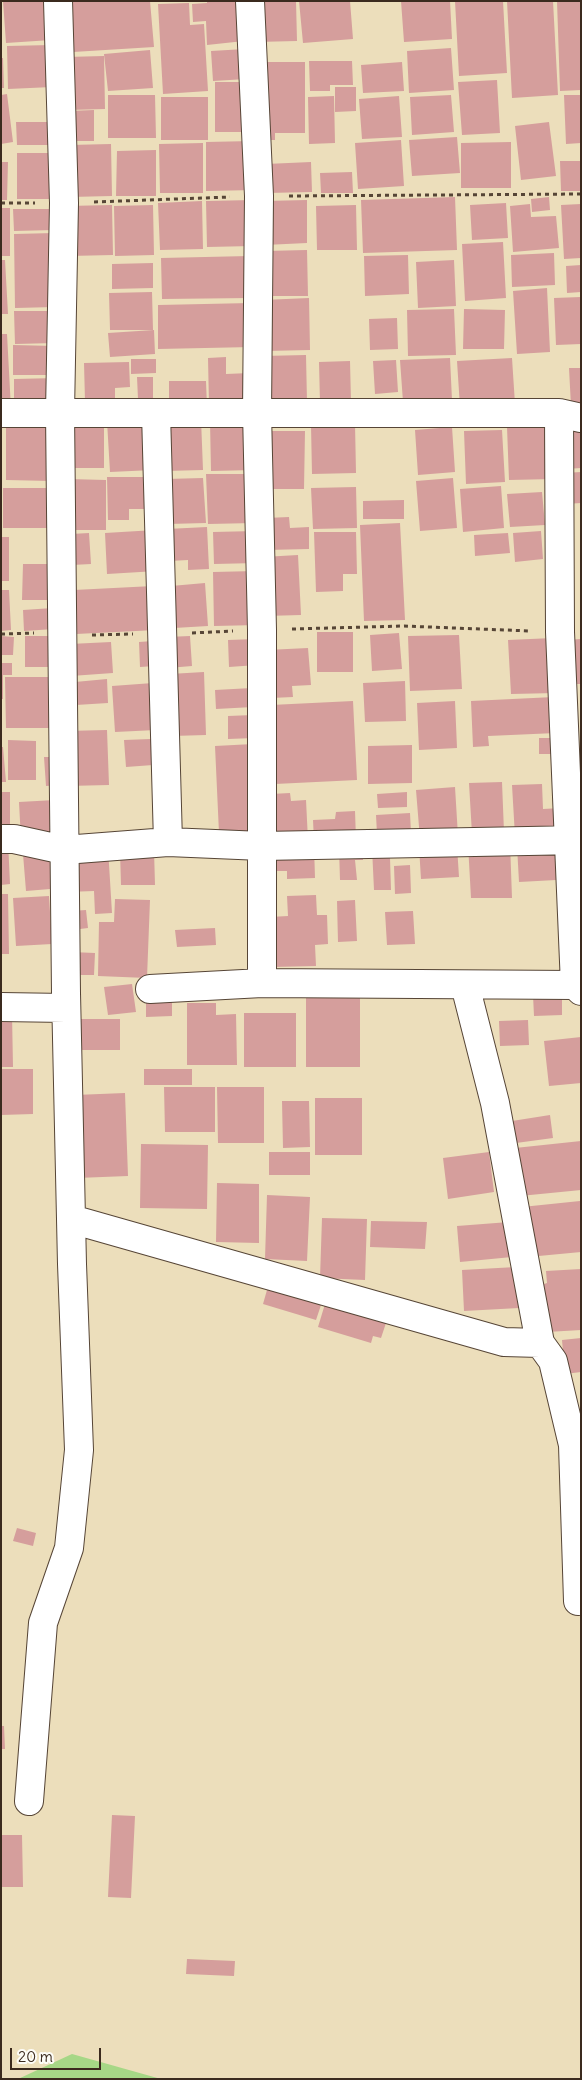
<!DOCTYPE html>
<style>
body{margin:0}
#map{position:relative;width:582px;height:2080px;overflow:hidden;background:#ecdebb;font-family:Delius,sans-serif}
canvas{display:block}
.frame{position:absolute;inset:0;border:2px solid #3b2a1e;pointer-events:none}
.scale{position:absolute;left:10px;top:2048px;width:91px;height:22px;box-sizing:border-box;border:2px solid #3b2a1e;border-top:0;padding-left:6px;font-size:15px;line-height:18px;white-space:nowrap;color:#3b2a1e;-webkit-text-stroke:4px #fdfcf7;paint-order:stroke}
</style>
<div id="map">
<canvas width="582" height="2080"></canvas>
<div class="frame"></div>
<div class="scale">20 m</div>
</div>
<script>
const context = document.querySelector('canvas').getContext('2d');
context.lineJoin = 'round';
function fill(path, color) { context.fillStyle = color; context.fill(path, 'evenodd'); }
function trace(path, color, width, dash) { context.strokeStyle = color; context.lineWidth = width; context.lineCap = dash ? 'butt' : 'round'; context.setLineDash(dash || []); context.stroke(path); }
fill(new Path2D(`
 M72,2054L161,2079H18Z`), '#a6d786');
fill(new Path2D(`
 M3,1H45L51,40L6,43Z
 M69,1H150L154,47L73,52Z
 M207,1H243L244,41L207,45L206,21L193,22L192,4L207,3Z
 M255,1H296L297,41L256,42Z
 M299,1H350L353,39L303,43Z
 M401,1H450L452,39L404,42Z
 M455,1H503L507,73L459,76Z
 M507,1H553L558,95L512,98Z
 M557,1H581V90L560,91Z
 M189,3L190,25L204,24L208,91L163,94L158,4Z
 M51,45L52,87L8,89L7,46Z
 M451,48L454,90L409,93L407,51Z
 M245,49L246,79L213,81L211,51Z
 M150,50L153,88L108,91L104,54Z
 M104,56L105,109L67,110L66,57Z
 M1,58H3L4,88H1Z
 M309,61H352L353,85H330V91H310Z
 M262,62H305V133H275V140H262Z
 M402,62L404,91L363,93L361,65Z
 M497,80L500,133L462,135L458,82Z
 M215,82H252V132H215Z
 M335,87H356V111L335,112Z
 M7,94L13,142L1,144V95Z
 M108,95H155L156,138H108Z
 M451,95L454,132L412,135L410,97Z
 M564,95H581V143L566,144Z
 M334,96L335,143L309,144L308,97Z
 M399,96L402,137L362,139L359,99Z
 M161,97H208V140H161Z
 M94,110V141H69V111Z
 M16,122H55V145H17Z
 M549,122L556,176L521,180L515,126Z
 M457,137L460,173L412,176L409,140Z
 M401,140L404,186L358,189L355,143Z
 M253,141L255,190L206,191V142Z
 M511,142V188H461V143Z
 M203,143V193H160L159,144Z
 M111,144L112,196L70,197L69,145Z
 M156,150V196H116L117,151Z
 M17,153H56V199H17Z
 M560,161H581V191H561Z
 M1,162H8L7,200H1Z
 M311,162L312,192L267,193L266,164Z
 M352,172L353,193H321L320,173Z
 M455,197L457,250L363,253L361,200Z
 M549,197L550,210L532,212L531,199Z
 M253,200V246L207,247L206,201Z
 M307,200V243L265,245L264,201Z
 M202,201L203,249L160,250L158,203Z
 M506,203L508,238L472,240L470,205Z
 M530,204L531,217L556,216L559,248L513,252L510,206Z
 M581,204V258L564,259L561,205Z
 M112,205L113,255L69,256L67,206Z
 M153,205L154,255L115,256L114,206Z
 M356,205L357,250H317L316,206Z
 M1,208H10V256H1Z
 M13,209H54V230L14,231Z
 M54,233L55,307L15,308L14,234Z
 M503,242L506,298L465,301L462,244Z
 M307,250L308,296H266L265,251Z
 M554,253L555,285L512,287L511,255Z
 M408,255L409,294L365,296L364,256Z
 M249,256L250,298L162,299L161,258Z
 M1,260H5L8,314H1Z
 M454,260L456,306L418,308L416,262Z
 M153,263V288L112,289V264Z
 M581,265V292L567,293L566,266Z
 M547,288L550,352L517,354L513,291Z
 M152,292L153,330H110L109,293Z
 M581,297V344L556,345L554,298Z
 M309,298L310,350L265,351L263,300Z
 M251,303L252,347L158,349V305Z
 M454,309L456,355L408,356L407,310Z
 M464,309L505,310L504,349H463Z
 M14,311H55V343L15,344Z
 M397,318L398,349L370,350L369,319Z
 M154,330L155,354L110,357L108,333Z
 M1,334H7L11,409L1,410Z
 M13,345L55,346V375H13Z
 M306,355L307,402L264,403L263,356Z
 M226,357V374L250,373L251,404L209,405L208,358Z
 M450,358L452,400L403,402L400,360Z
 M512,358L515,404L460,407L457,361Z
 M131,359H156V373L131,374Z
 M396,360L398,392L375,394L373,361Z
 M350,361L351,402L320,403L319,362Z
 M129,362L130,387L115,388V401H85L84,363Z
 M569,368H581V405L571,406Z
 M137,377H153V399H138Z
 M57,378V408L14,407V379Z
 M169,381H206L207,407L169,408Z
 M6,415L52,416V481L6,480Z
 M149,418L153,470L110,472L107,421Z
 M64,419H104V468H64Z
 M201,419L203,470L165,471L163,420Z
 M253,420L254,470L211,471L210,421Z
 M355,424L356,473L312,474L311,425Z
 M552,426L554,479L509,480L507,427Z
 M452,427L455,472L418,475L415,430Z
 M565,429H581V468L567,469Z
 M502,430L505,482L466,484L464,431Z
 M266,431H305L304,489H264Z
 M581,472V503L566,504L564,473Z
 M206,474H252L254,523L208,524Z
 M107,477H152V509H129V520H108Z
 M203,478L206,523L168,524L166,479Z
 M453,478L457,528L420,531L416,481Z
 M68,479L106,480V530H68Z
 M501,486L504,528L463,532L460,489Z
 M356,487L357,528L313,529L311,488Z
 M3,488H53V528H3Z
 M542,492L545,525L510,527L507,494Z
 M404,500V519H363V501Z
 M289,517L290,528L309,527V549L266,550V518Z
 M400,523L405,620L364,621L360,525Z
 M207,527L209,569L188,570V560L169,561L167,529Z
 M155,530L157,571L107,574L105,533Z
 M256,531L257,563L214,564L213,532Z
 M541,531L543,559L515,562L513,533Z
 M314,532H356L357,574H343V591L316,592Z
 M89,533L91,564L72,565L71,534Z
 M508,533L510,553L475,556L474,535Z
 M1,537H9V581H1Z
 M298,555L301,615L265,616L263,557Z
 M23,564H52V600H22Z
 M256,571L258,625L214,626L213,572Z
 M205,583L208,626L174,628L171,586Z
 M153,586L156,630L76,634L74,590Z
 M1,590H9L11,630L1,631Z
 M53,608L54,629L24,631L23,610Z
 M317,632H353V672H317Z
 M399,633L402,669L372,671L370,635Z
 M459,635L462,689L410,691L408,636Z
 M1,636L14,637L13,655H1Z
 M25,636H56V667H25Z
 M190,636L192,666L168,668L167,637Z
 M553,638L556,693L511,694L508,640Z
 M256,639L257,665L229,667L228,640Z
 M581,639V684H568L566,640Z
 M153,641L155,666L140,667L139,642Z
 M111,642L113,673L71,676L70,644Z
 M308,648L311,685L292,686L293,697L271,698L267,650Z
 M1,663H12V675H3V699H1Z
 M204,672L206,735L172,736L170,674Z
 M5,677H52L53,728H6Z
 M107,679L108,703L76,705L75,682Z
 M405,681L406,721L365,722L363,683Z
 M153,683L156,730L115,732L112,686Z
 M252,688L253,707L216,709L215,690Z
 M554,697L556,733L488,736L489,746L473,747L471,701Z
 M353,701L357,780L275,784L271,705Z
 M455,701L457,748L419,750L417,703Z
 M253,715L254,738L228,739V716Z
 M107,730L109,785L67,786L65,731Z
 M539,738H556V754H539Z
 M151,739L153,765L126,767L124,740Z
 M8,740L36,741V780H8Z
 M253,744L256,831L219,833L215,746Z
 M412,745V783L368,784V746Z
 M1,747H3L6,782H1Z
 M44,757H56L58,785L46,786Z
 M502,782L504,832L472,834L469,783Z
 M542,784L543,809L561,808L562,834L515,836L512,785Z
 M455,787L458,836L420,839L416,790Z
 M1,792H10V836H1Z
 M407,792V807L378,808L377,794Z
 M290,793L291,801L306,800L308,840L273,842L271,794Z
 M55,800L58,838L21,840L19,802Z
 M355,811L356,839L314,841L313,820L335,819L336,812Z
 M410,813L411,833L377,834L376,815Z
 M1,841H8L10,884L1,885Z
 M510,842L512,898H471L468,844Z
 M555,845L556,880L519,882L517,846Z
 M314,846L315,878L287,879V871H276L275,847Z
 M409,846L410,858H390L391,890H374L372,848Z
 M457,846L459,877L421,879L419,847Z
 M362,847L363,860H355L357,880H340L339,848Z
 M108,848L112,913L95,914L94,891L67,892L65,859Z
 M154,850L155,885H121L120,851Z
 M60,852L62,888L26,891L23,854Z
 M410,865L411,893L395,894L394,866Z
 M1,894H8L9,954H1Z
 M316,895L317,915H327L328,944L315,945L316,966L272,967L270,917L288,916L287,896Z
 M49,896L52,944L16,946L13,898Z
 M115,899L150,900L147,978L98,976L99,922H114Z
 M355,900L357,941L338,942L337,901Z
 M86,910L88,928L72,930L71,911Z
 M413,911L415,944L387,945L385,912Z
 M215,928L216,945L177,947L175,930Z
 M71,952L95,953L94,975H70Z
 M132,984L136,1012L108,1015L104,987Z
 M306,990L360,996V1067H306Z
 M562,994V1015L534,1016L533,995Z
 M146,998H172V1016L146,1017Z
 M187,1003H216V1015L236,1014L237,1065H187Z
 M244,1013H296V1067H244Z
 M12,1014L13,1067H1V1015Z
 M75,1019H120V1050H76Z
 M528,1020L529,1045L500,1046L499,1021Z
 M581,1037V1083L549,1086L544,1041Z
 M1,1069H33V1114L1,1115Z
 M144,1069H192V1085H144Z
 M164,1087H215V1132H165Z
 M217,1087H264V1143H218Z
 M125,1093L128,1176L77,1178L75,1095Z
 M315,1098H362V1155H315Z
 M282,1101H309L310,1147L283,1148Z
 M550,1115L553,1138L516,1143L512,1121Z
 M581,1141V1190L520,1196L515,1148Z
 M141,1144L208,1145L207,1209L140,1208Z
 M269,1152H310V1175H269Z
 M489,1152L494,1192L448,1199L443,1158Z
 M217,1183L259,1184V1243L216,1242Z
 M267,1195L310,1197L307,1261L265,1259Z
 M580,1201L581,1252L528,1257L522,1207Z
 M322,1218L367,1219L365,1280L320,1278Z
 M371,1221L427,1222L425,1249L370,1247Z
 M509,1222L512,1257L460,1262L457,1226Z
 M516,1267L519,1308L464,1311L462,1270Z
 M581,1269V1330L547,1332L544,1284L547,1283L546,1271Z
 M269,1283L323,1299L316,1320L263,1304Z
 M325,1304L386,1323L381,1338L373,1336L371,1343L318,1327Z
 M581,1338V1372L565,1374L562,1340Z
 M17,1528L36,1533L33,1546L13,1541Z
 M1,1726H4L5,1749H1Z
 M112,1815L135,1816L131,1898L108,1897Z
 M1,1835H22L23,1887H1Z
 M187,1959L235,1961L234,1976L186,1974Z`), '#d59e9c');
const street = new Path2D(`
 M250,1L259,196L257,412L262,630V983
 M1,413H559L581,418
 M156,413L168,842
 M559,413L560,632L575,985L581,991
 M1,839H14L64,850L168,842L262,846L581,840
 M465,985L495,1103L540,1343
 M150,989L262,983L575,985
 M1,1007L66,1008
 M71,1219L504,1342L540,1343L553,1361L573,1445L578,1601
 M29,1801L43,1623L69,1548L79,1450L72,1264L66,993L60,412L64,203L58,1`);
trace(street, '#564536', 30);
trace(new Path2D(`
 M289,196L581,194
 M94,202L230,197
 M1,203H35
 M292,629L404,626L530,631
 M192,633L233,631
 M1,634L34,633
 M92,635L133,634`), '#564536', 3, [4, 4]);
trace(street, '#fff', 28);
</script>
